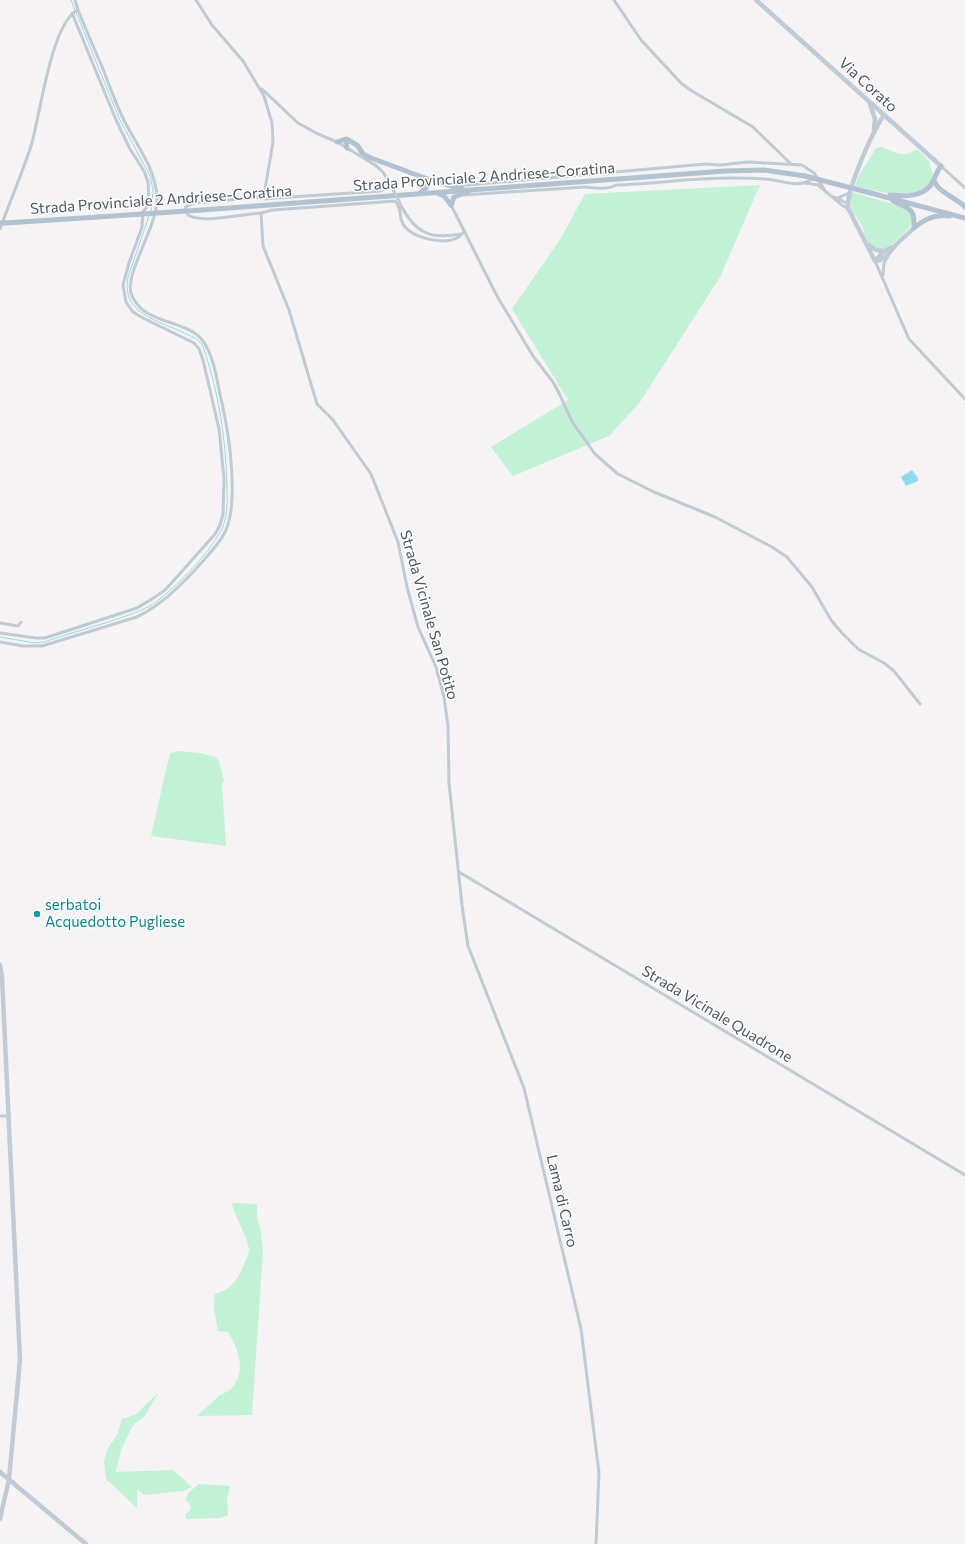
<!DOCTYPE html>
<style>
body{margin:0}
canvas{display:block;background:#f5f3f3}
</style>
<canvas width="965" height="1544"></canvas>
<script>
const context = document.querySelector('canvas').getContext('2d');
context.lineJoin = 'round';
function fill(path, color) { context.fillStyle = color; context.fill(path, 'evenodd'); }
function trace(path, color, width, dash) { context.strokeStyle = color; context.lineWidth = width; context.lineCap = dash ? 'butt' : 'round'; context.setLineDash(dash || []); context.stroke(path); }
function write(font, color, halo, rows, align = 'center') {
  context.font = font + ' Commissioner,sans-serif'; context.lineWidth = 3; context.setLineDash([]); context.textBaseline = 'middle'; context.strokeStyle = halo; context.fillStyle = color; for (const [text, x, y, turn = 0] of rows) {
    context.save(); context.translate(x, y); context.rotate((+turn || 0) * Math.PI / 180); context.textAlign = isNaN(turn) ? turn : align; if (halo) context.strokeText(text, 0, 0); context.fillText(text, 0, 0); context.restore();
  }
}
fill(new Path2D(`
 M882,147C895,152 905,159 917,149L929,161L933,174C931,178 929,185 926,188C911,203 873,189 855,186L858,177L876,148Z
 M760,185L720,277L640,402L609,436L513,476L491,447L568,400L512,309L561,238L585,194Z
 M852,192L906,208L914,219C911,227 905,232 899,238C889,248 877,257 867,240C864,236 864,230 862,226C855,212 846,210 852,192Z
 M179,751L200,753L215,757L219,761L224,781L222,784L226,846L151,836L170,753Z
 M236,1203L257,1204V1220L260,1226L263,1250L252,1415L197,1416C205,1409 212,1402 220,1395C223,1393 228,1392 231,1389C247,1371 239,1350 228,1332L218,1331L214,1308L215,1294C232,1290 239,1277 245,1262C246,1259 249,1254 249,1250C249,1239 235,1217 232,1204Z
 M158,1393L145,1416L133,1425L121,1450L116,1472L173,1470L192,1487L184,1491L144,1495L137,1489V1508L106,1479L104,1461L108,1448L117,1435L122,1419L135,1415Z
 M199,1484L230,1486L227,1499L228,1515L221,1518L186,1519L185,1515L191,1509L190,1504L185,1500L189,1492Z`), '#c3f1d5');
fill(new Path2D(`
 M912,470L918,478V481L906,486L901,477Z`), '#90daee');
trace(new Path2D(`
 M71,0L119,118L150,176L153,190L152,205L151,211
 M0,637L35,643L44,642C65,635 85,629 105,623C120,618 134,614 148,607C170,595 214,549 223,526C228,514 227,499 227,487C226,440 219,394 204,349L202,344L195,338C184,333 174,328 163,324C141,314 123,305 128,277L149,216`), '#90daee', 1);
trace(new Path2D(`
 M196,0L212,25L243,61L264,96L272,123L273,142L264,195L262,197L194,203L187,206L185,209C186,212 187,215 190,216C204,223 245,214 261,213L263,246L289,310L317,404L333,420L371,474L398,542L407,587L418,627L436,667L444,697L448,726L449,783L462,905L468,946L524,1088L581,1329L599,1473L596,1544
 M614,0L641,40L682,84L692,91L753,127L791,164
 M262,89L298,123L318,134L337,142L375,165L383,172L390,184
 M941,166L965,188
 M805,183L818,185L843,206L848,208
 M456,186L706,164L720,165L748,162L802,165L814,173L824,189
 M463,195L585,187C595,188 607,190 616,185C666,183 716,175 765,179C782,180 798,189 812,179
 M262,197L265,199L275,198L382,191
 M834,197L847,203
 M838,198L849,193
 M400,204C415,232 428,240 461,234
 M451,205L497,296L533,356L553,382L560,395L567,411L573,423L595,454L618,474L654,492L715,517L772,547L787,557L812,587L831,620L842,633L858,649L884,663L894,671L920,704
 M261,213L273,210L395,201C403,210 398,216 403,224C411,238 443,245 457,238C459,237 461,234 464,232
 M0,229C10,201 22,174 31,146C40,117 51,22 78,10L75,0
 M875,261L909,339L965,399
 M883,275L884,263L888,256
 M0,623L18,626L21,622
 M0,633L36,638H45L137,608L152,599L165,590L176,578L215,534L220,525L223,514L224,479L219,429L203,360L199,349L194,343L143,318L133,312L126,302L123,285L129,263L142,227L143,212L149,204L148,182L144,171L130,149L116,120L72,13
 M0,642L23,646H42L137,617C162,604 176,590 195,570C205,558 217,547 224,534C240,505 229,434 222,403C217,383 215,358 203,341C186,318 142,326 131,293C125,272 159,224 157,197C155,166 135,144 122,116C115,101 109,85 103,69C95,50 86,30 78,10
 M459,872L965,1175
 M0,1116H8`), '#c1cad2', 3);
trace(new Path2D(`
 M756,0L941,166
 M870,104L875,119L874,129
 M867,244L876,250L884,251
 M875,261L848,208C846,190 873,131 884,115
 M875,261C885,261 889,252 895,246C901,239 908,234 914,228
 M875,261L884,251L893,247
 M0,965L2,977L20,1360L9,1479L0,1519
 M0,1472L86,1544`), '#c1cbd6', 4.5);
trace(new Path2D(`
 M337,142L346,139L357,145L363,154L371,158L433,181L462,189
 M347,148L346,144L349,140
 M934,180C938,193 956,197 965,207
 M867,192L965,218
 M420,193L427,187L426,181L423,178
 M437,193L444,196L451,205
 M890,195C906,197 926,197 933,181C936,175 937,171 941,166
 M893,201C909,209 915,207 914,228
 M451,205L454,197L468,192
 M202,210L725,171L764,170L805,176
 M5,223L98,217
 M914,228C924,219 936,214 950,216`), '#b3c2d1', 5);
trace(new Path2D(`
 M390,184L400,203`), '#c1cad2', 3);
trace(new Path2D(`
 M805,176L867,192
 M98,217L202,210
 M0,223H5`), '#b3c2d1', 5);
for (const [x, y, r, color] of [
 [37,914,4,"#0f9aa8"]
]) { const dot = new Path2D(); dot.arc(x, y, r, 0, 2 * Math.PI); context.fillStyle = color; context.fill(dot); trace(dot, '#fff', 1.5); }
write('15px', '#4a5661', '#fff', [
 ["Via Corato",868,85,42],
 ["Strada Provinciale 2 Andriese-Coratina",484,177,-4],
 ["Strada Provinciale 2 Andriese-Coratina",161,200,-4],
 ["Strada Vicinale San Potito",429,615,74],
 ["Strada Vicinale Quadrone",717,1014,31],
 ["Lama di Carro",562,1201,77]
]);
write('15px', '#0d838f', '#fff', [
 ["serbatoi",45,905],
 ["Acquedotto Pugliese",45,922]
], 'left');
</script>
